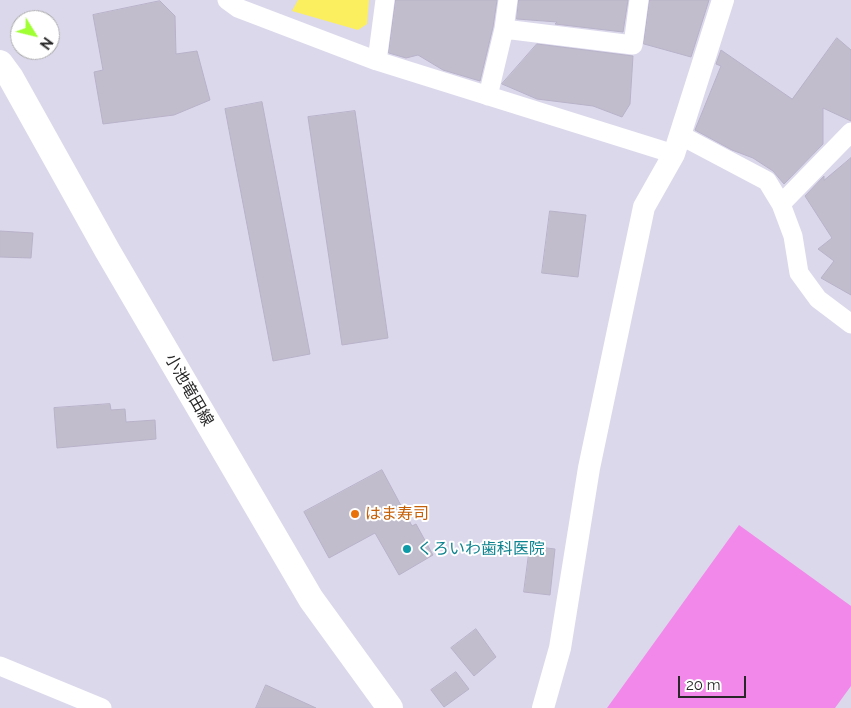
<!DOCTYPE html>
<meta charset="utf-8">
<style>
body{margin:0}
#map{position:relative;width:851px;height:708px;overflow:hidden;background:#dcd8ec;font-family:Raleway,sans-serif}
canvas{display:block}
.north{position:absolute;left:10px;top:10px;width:50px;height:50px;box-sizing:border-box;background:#fff;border:1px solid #a9a9a9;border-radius:50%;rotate:126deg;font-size:14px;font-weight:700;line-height:20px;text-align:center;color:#282828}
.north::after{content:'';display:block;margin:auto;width:18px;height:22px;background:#9fff32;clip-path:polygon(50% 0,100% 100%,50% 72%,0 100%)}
.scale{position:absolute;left:678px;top:676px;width:68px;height:22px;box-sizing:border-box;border:2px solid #282828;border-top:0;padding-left:6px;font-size:15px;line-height:18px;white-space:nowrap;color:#282828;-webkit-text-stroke:4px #fff;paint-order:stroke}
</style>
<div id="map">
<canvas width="851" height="708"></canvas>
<div class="north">N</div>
<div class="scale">20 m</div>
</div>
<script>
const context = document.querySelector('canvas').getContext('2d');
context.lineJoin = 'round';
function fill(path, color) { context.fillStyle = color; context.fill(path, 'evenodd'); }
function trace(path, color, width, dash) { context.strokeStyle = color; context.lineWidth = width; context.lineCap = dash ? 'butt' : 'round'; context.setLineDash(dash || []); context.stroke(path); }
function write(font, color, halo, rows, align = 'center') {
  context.font = font + ' Raleway,"Noto Sans JP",sans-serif'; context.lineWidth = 4; context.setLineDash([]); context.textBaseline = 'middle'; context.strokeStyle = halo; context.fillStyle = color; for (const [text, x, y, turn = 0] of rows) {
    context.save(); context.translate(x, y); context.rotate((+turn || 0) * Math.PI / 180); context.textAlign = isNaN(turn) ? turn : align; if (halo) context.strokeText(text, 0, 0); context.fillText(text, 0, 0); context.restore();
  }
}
fill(new Path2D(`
 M739,525L851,606V686L835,708H607Z`), '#f288ea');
fill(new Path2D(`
 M298,0H369L367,24L358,30L292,11Z`), '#fbee5f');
const building = new Path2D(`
 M396,0H497L493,27L480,81L443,70L418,55L406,58L389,53Z
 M519,0H628L623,32L555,24L557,22L517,19Z
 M650,0H709L691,57L644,44Z
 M160,1L175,16L176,54L197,51L210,100L174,115L103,124L94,72L103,70L93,15Z
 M837,38L851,50V121L823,108V144L784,184L773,171L753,158L732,150L695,130L721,66L716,64L721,50L792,99Z
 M537,44L633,56L630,104L622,117L593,106L537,99L502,84Z
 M262,102L310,354L273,361L225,109Z
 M355,111L388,338L342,345L308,117Z
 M851,158V295L821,278L834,261L818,249L832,238L805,196L824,176V180Z
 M550,211L586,215L578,277L542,273Z
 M0,231L33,233L31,258L0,257Z
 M110,404L111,410L125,409L126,422L155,420L156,439L57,448L54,408Z
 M382,470L412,526L416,524L433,555L399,575L375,533L329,558L304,512Z
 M530,546L555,549L550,595L524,592Z
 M476,629L496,657L474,676L451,648Z
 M456,672L469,689L444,707L431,690Z
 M266,685L316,708H256Z`);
fill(building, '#c2bdcd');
trace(building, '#b8b2c8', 1);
trace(new Path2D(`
 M227,0L238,8L377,61L674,154
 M504,29L633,45L639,0
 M377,61L385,0
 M488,96L504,29L508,0
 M680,135L767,181L781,204L793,236L799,273L818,299L851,324
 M781,204L851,132
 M0,666L102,708`), '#fff', 19);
trace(new Path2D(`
 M543,708L560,648L589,468L644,207L674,154L723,0`), '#fff', 22);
trace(new Path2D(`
 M0,63L11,78L107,250L311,599L390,708`), '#fff', 26);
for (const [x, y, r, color] of [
 [355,514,5,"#e8710a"],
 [407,549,5,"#0f9aa8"]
]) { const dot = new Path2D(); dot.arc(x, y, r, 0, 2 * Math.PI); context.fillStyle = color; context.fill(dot); trace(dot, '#fff', 2); }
write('16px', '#282828', '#fff', [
 ["小池竜田線",189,390,60]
]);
write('16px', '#c56008', '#fff', [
 ["はま寿司",365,514]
], 'left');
write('16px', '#0d838f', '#fff', [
 ["くろいわ歯科医院",417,549]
], 'left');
</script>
